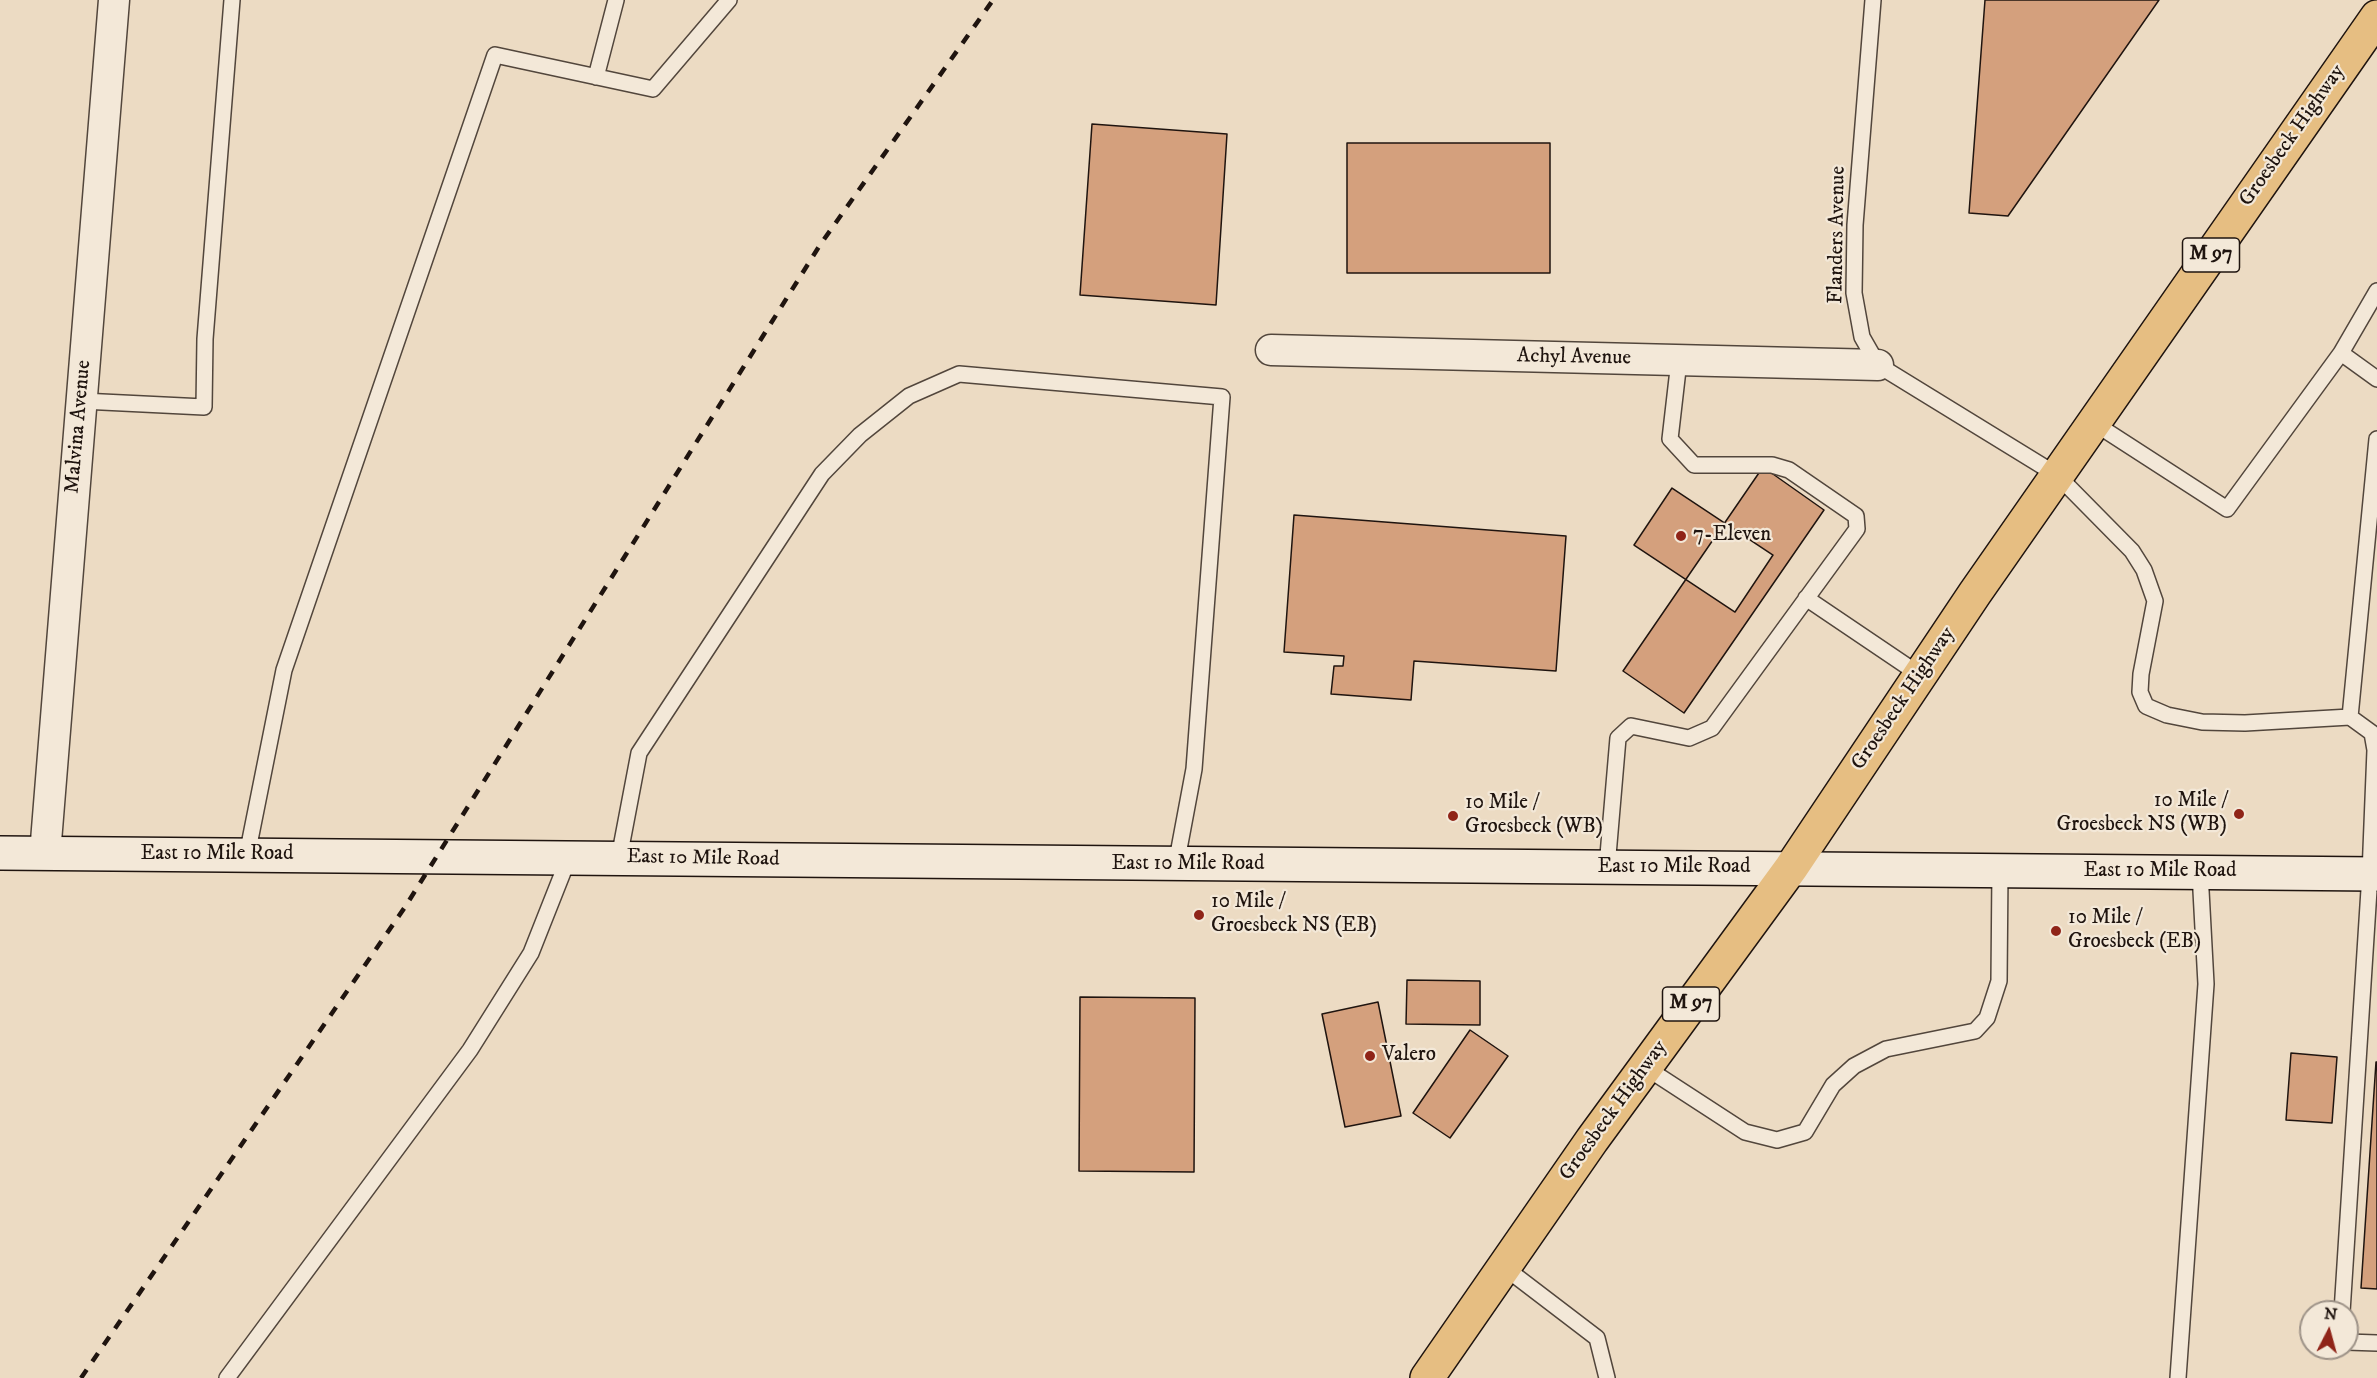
<!DOCTYPE html>
<style>
body{margin:0}
#map{position:relative;width:2377px;height:1378px;overflow:hidden;background:#ecdbc3;font-family:"IM FELL DW Pica",serif}
canvas{display:block}
.north{position:absolute;left:2299px;top:1300px;width:60px;height:60px;box-sizing:border-box;background:#f3e8d8;border:2px solid #9e9388;border-radius:50%;rotate:6deg;font-size:16px;font-weight:700;line-height:24px;text-align:center;color:#1f140f}
.north::after{content:'';display:block;margin:auto;width:21px;height:27px;background:#8f2418;clip-path:polygon(50% 0,100% 100%,50% 72%,0 100%)}
</style>
<div id="map">
<canvas width="2377" height="1378"></canvas>
<div class="north">N</div>
</div>
<script>
const context = document.querySelector('canvas').getContext('2d');
context.lineJoin = 'round';
function fill(path, color) { context.fillStyle = color; context.fill(path, 'evenodd'); }
function trace(path, color, width, dash) { context.strokeStyle = color; context.lineWidth = width; context.lineCap = dash ? 'butt' : 'round'; context.setLineDash(dash || []); context.stroke(path); }
function write(font, color, halo, rows, align = 'center') {
  context.font = font + ' "IM FELL DW Pica",serif'; context.lineWidth = 4.5; context.setLineDash([]); context.textBaseline = 'middle'; context.strokeStyle = halo; context.fillStyle = color; for (const [text, x, y, turn = 0] of rows) {
    context.save(); context.translate(x, y); context.rotate((+turn || 0) * Math.PI / 180); context.textAlign = isNaN(turn) ? turn : align; if (halo) context.strokeText(text, 0, 0); context.fillText(text, 0, 0); context.restore();
  }
}
const building = new Path2D(`
 M1985,0H2159L2008,216L1969,213Z
 M1092,124L1227,134L1216,305L1080,295Z
 M1347,143H1550V273H1347Z
 M1763,467L1824,510L1684,713L1623,671Z
 M1672,488L1773,555L1735,612L1634,545Z
 M1294,515L1566,536L1556,671L1414,661L1411,700L1331,694L1334,666H1343L1344,656L1284,652Z
 M1407,980L1480,981V1025L1406,1024Z
 M1080,997L1195,998L1194,1172L1079,1171Z
 M1378,1002L1401,1116L1345,1127L1322,1014Z
 M1470,1030L1508,1056L1450,1138L1413,1113Z
 M2291,1053L2337,1057L2332,1123L2286,1120Z
 M2376,1062H2377V1289L2361,1288Z`);
fill(building, '#d4a07d');
trace(building, '#1f140f', 1.5);
const lane = new Path2D(`
 M1873,0L1855,225L1854,293L1862,337L1878,365L2057,475L2132,551L2144,570L2155,601L2141,674L2140,692L2146,706L2167,715L2202,722L2245,723L2350,717L2372,733L2375,750L2370,874L2342,1312
 M596,77L616,0
 M2341,353L2377,291
 M82,401L204,407L205,339L232,0
 M2094,423L2227,509L2341,353L2377,379
 M1806,598L1920,675
 M2350,717L2377,439
 M247,855L284,670L495,55L653,89L729,0
 M619,858L639,753L822,474L860,435L909,396L959,374L1222,397L1194,769L1176,865
 M1607,867L1618,738L1631,726L1689,738L1712,728L1857,529L1856,516L1789,470L1772,465H1694L1670,439L1679,361
 M1645,1067L1745,1132L1777,1140L1805,1132L1833,1085L1854,1066L1886,1049L1975,1031L1987,1018L1999,981L2000,871
 M1504,1267L1597,1338L1607,1378
 M2347,1342L2377,1343
 M227,1378L470,1050L531,953L569,857
 M2178,1378L2206,984L2200,872`);
const street = new Path2D(`
 M1271,350L1878,365
 M45,854L114,0`);
const secondary = new Path2D(`
 M0,853L2377,874`);
const primary = new Path2D(`
 M1427,1378L1592,1140L1791,868L1975,593L2377,17`);
trace(lane, '#52463c', 18);
trace(street, '#52463c', 33);
trace(secondary, '#1f140f', 36);
trace(primary, '#1f140f', 36);
trace(lane, '#f3e8d8', 15);
trace(street, '#f3e8d8', 30);
trace(secondary, '#f3e8d8', 33);
trace(primary, '#e6be82', 33);
trace(new Path2D(`
 M81,1378L405,907L820,245L993,0`), '#1f140f', 4.5, [10, 10]);
for (const [x, y, r, color] of [
 [1681,536,6,"#8f2418"],
 [2239,814,6,"#8f2418"],
 [1453,816,6,"#8f2418"],
 [1199,915,6,"#8f2418"],
 [2056,931,6,"#8f2418"],
 [1370,1056,6,"#8f2418"]
]) { const dot = new Path2D(); dot.arc(x, y, r, 0, 2 * Math.PI); context.fillStyle = color; context.fill(dot); trace(dot, '#f3e8d8', 2); }
for (const [x, y, w] of [
 [2211,255,57],
 [1691,1004,57]
]) { const box = new Path2D(); box.roundRect(x - w / 2, y - 17, w, 34, 4.5); context.fillStyle = '#f3e8d8'; context.fill(box); trace(box, '#1f140f', 1.5); }
write('bold 20px', '#1f140f', null, [
 ["M 97",2211,255],
 ["M 97",1691,1004]
]);
write('21px', '#1f140f', '#f3e8d8', [
 ["Groesbeck Highway",2293,136,-55],
 ["Flanders Avenue",1838,235,-89],
 ["Achyl Avenue",1574,358,1],
 ["Malvina Avenue",79,427,-85],
 ["Groesbeck Highway",1904,699,-56],
 ["East 10 Mile Road",217,855],
 ["East 10 Mile Road",703,859,1],
 ["East 10 Mile Road",1188,865],
 ["East 10 Mile Road",1674,868],
 ["East 10 Mile Road",2160,872],
 ["Groesbeck Highway",1614,1111,-54]
]);
write('21px', '#1f140f', '#f3e8d8', [
 ["7-Eleven",1693,536],
 ["10 Mile /",2227,802,"right"],
 ["Groesbeck NS (WB)",2227,826,"right"],
 ["10 Mile /",1465,804],
 ["Groesbeck (WB)",1465,828],
 ["10 Mile /",1211,903],
 ["Groesbeck NS (EB)",1211,927],
 ["10 Mile /",2068,919],
 ["Groesbeck (EB)",2068,943],
 ["Valero",1382,1056]
], 'left');
</script>
